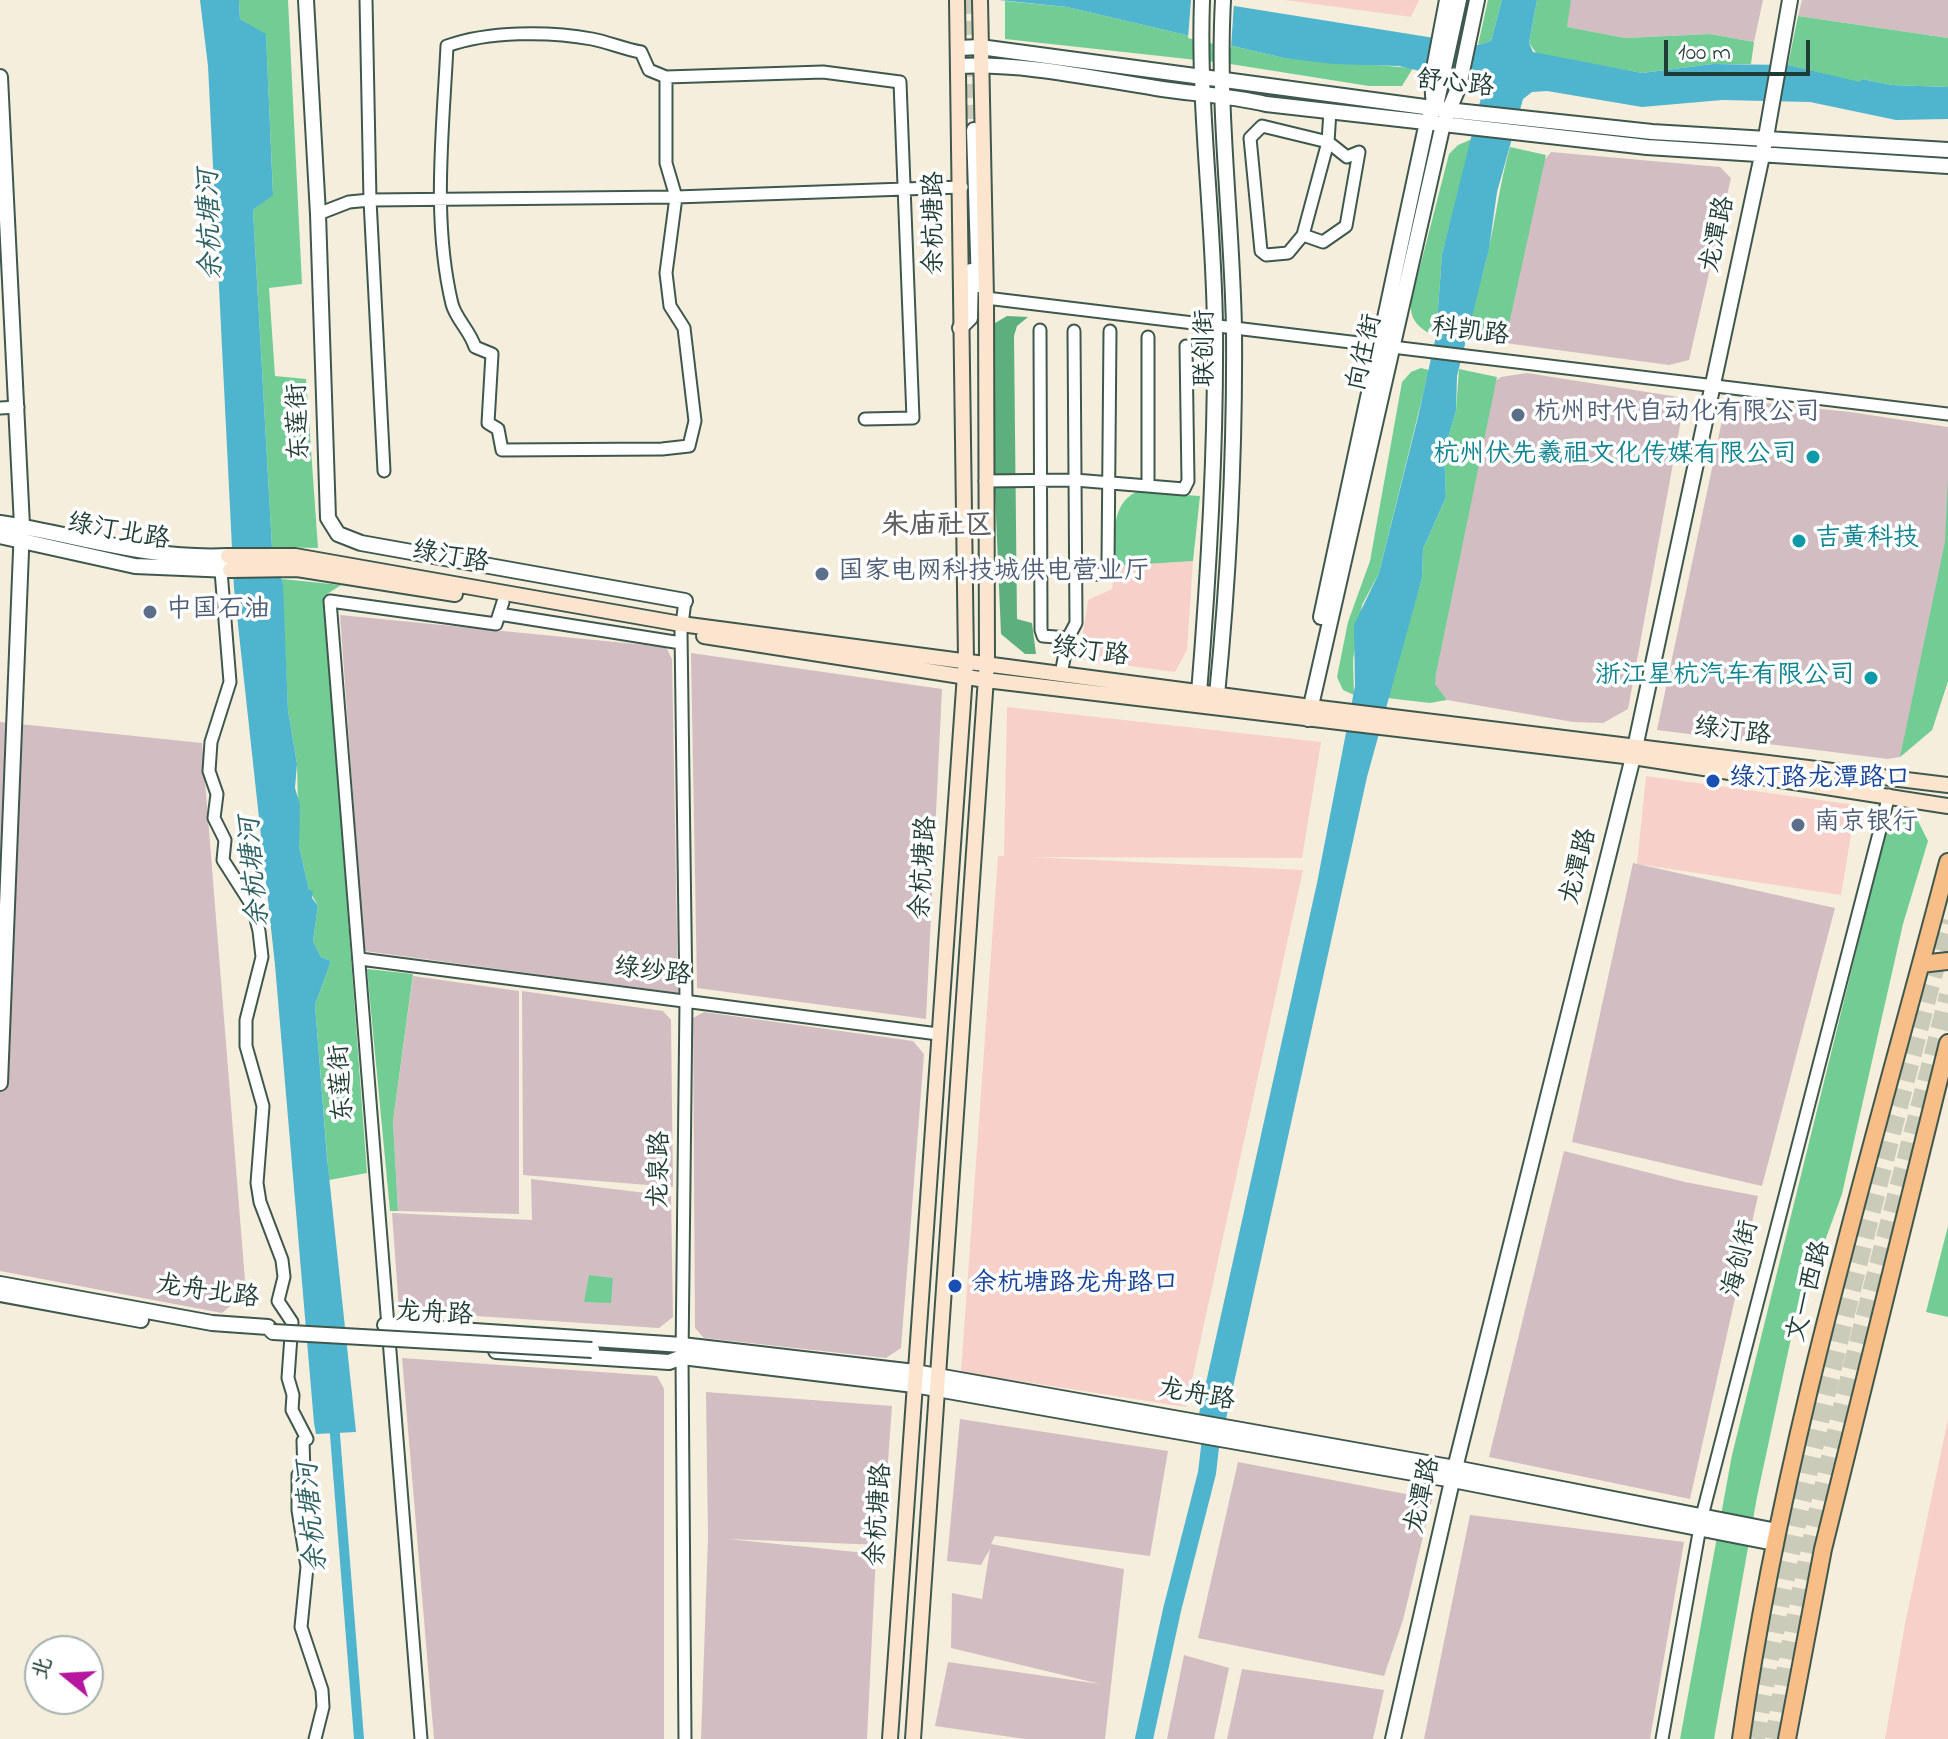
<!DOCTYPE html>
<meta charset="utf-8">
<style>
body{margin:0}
#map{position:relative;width:1948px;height:1739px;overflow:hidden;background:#f6eedc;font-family:"Indie Flower","LXGW WenKai TC",sans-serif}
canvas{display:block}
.north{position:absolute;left:24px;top:1635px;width:80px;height:80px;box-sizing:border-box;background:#fff;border:2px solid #a5b1ae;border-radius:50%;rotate:288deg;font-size:22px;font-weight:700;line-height:32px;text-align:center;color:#1f3d34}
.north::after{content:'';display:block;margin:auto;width:28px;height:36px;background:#b5179e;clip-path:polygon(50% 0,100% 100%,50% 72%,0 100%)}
.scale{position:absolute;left:1664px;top:40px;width:146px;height:36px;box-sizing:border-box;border:4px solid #1f3d34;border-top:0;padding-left:10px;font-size:24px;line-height:28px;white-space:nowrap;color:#1f3d34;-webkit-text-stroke:6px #fff;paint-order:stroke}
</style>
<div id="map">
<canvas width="1948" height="1739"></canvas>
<div class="north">北</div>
<div class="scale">100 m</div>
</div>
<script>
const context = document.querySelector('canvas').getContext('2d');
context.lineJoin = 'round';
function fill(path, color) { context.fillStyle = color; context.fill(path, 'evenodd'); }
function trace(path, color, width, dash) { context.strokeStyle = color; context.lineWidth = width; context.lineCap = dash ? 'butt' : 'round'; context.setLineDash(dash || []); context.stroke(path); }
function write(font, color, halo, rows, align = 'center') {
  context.font = font + ' "Indie Flower","LXGW WenKai TC",sans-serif'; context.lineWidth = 7; context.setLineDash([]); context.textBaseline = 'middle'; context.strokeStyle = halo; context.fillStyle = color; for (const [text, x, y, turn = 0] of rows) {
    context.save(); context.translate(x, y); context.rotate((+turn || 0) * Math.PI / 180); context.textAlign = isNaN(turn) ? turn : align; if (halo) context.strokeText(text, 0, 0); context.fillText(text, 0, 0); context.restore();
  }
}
fill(new Path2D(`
 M1285,0H1419L1411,17Z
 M1193,561L1187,650L1175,672L1079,659L1088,600L1112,589L1115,566Z
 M1007,707L1321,742L1302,858L1032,857L1303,870L1186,1407L961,1372L998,856H1004Z
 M1646,776L1856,805L1841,895L1637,864Z
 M1948,1419V1739H1885L1905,1624Z`), '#f7d0ca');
fill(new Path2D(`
 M1571,0H1763L1754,42L1710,34L1625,38L1566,27Z
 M1802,0H1948V38L1798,16Z
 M1551,152L1720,167L1731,178L1689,360L1669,365L1505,343L1543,162Z
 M1527,373L1685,398L1628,709L1603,723L1573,722L1447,700L1434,684L1494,382L1501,377Z
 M1736,400L1850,412L1948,427V681L1932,730L1900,757L1888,759L1657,730L1724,411Z
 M340,615L666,647L672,659L678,993L364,951Z
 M691,653L942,689L926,1019L697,988Z
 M0,722L202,743L246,1293L222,1313L0,1271Z
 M1633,863L1835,908L1762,1186L1572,1142Z
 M413,976L519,991V1214L398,1211L393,1121Z
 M522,991L663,1011L671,1020L673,1187L523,1175Z
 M704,1012L913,1041L924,1054L901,1348L886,1358L704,1338L695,1328L693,1018Z
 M1564,1151L1685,1182L1758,1196L1690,1499L1489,1457Z
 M531,1179L671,1196L673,1317L659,1328L399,1311L392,1213L532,1220Z
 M402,1358L657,1376L664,1389V1739H434Z
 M706,1392L892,1406L882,1545L728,1539L876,1554L867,1739H701L708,1538Z
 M960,1419L1168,1451L1150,1556L995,1536L991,1544L1124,1569L1105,1739H1025L935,1726L948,1662L1100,1684L951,1648L952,1593L982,1599L990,1549L981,1565L947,1561Z
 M1238,1462L1432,1499L1403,1620L1384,1676L1198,1638Z
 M1470,1515L1684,1542L1650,1739H1424Z
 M1184,1655L1229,1668L1214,1739H1167Z
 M1242,1669L1384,1690L1373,1739H1227Z`), '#d2bec2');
fill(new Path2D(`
 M239,0H288L302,284L269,288L275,376L306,379L318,548L272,547L253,210L273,194L266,35L240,19Z
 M1488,0H1502L1491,41L1478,45Z
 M1537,0H1571L1567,27L1625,38L1710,34L1754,42L1751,64H1713L1642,73L1537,54L1529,43Z
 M1005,1L1067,7L1284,58L1413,68L1402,86H1369L1224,63L1005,39Z
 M1798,16L1948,38V87L1892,85L1862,79L1861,83L1788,65Z
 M1472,139L1442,254L1436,336C1420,330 1409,320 1411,302L1449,154L1458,145Z
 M1510,147L1546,155L1505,343L1469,338C1470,309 1482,281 1488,252C1496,217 1500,182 1510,147Z
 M1421,368L1429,370L1379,573L1362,605L1353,660L1354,695L1343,690L1337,677L1348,622L1370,561L1402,382L1411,372Z
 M1459,369L1497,377L1436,674L1435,684L1447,700L1430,703L1387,698L1422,578L1423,549L1446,497L1444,451L1456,411Z
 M1948,477V681L1932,730L1900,757L1945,542Z
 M1136,492L1200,496L1193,561L1115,566C1115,541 1109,505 1136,492Z
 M282,579L341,585L324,596L367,1173L329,1180L315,1005L331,961L321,957L313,941L318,906L309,890L299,846L297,764L288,710Z
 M1890,814L1917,819L1928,841L1903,924L1842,1194L1793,1329L1757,1497L1714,1739H1680L1732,1455Z
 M367,969L413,974L393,1121L398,1211H390Z
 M1948,1226V1317L1926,1312Z
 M589,1275L613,1278L611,1303L584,1302Z`), '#72cd94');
fill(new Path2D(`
 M1007,316L1028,317L1017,326L1014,336L1017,619L1032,623L1036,654H1025L1001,634L994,469L995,323Z`), '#5db07e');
fill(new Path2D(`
 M200,0H239L240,19L266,34L273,195L253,210L272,547L283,584L288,710L297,764L295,788L300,805L299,846L309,890L313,891L312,898L318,906L313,941L321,957L331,961L315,1005L327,1157L356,1432L316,1434L314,1423L275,965L234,588L208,66Z
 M999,0H1197L1478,45L1491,41L1502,0H1537L1529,43L1533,52L1642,73L1713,64L1788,65L1860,82L1862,79L1892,85L1948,87V119L1896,120L1810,102L1722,100L1642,107L1547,91L1532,92L1523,99L1497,192L1489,249L1457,376L1456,411L1444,451L1446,497L1423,549L1422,578L1367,777L1226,1419L1199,1414L1317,883L1355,686L1354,625L1379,573L1418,417L1436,336L1442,254L1482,94L1478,85L1399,66L1334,64L1284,58L1067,7Z`), '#4fb4cd');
fill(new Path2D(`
 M1191,0L1234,3L1231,48L1188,38Z`), '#f6eedc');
trace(new Path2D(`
 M334,1422L359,1739`), '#4fb4cd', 10);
trace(new Path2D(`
 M1144,1739L1172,1610L1207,1473L1213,1421`), '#4fb4cd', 18);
trace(new Path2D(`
 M965,0L968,131`), '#cbcbba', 14, [14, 7]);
trace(new Path2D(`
 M1756,1739C1802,1462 1877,1192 1948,920
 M1774,1739C1813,1487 1886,1242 1948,995`), '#cbcbba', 18, [18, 9]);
const minor = new Path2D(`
 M366,0L370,200L384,471
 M666,77L649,70L641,52C624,49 608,42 592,39C549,31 488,31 447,46C443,130 432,220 452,304C456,319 470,331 475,347L492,354L488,423L498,429L502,450L662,449L689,446L695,421L684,328L670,306L666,273L676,197L666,163V77L823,72L900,82L913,418L865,419
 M318,214L349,202L370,200L676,197L962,187
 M1303,235L1328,142L1347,157L1359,152L1346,226L1323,242L1303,235L1288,253L1266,255L1261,251L1250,138L1262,126L1328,142L1330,111
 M986,298L1948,414
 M1040,330L1041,630L1043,636L1068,638
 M0,408L18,407
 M985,481L1075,480L1184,489L1188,481L1186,346
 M1148,486V337
 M221,571L230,682L211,742L209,771L217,794L214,818L225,840L223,860L253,907L259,931L262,957L246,1020V1046L263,1106L257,1183L260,1202L282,1260L284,1277L278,1301L292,1322L288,1378L293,1395L292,1410L307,1439L303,1441L304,1474L298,1475V1510L307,1567L301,1627L322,1690L323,1707L315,1739
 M1075,575L1102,574L1108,564L1110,331
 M685,601L681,632L686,1000L682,1357L685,1739
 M499,614L681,643
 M1061,674L1068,638L1076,623L1074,331
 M360,959L938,1034
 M421,1739L330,601L496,624L503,602
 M1662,1739L1702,1516L1889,795`);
const tertiary = new Path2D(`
 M306,0L318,214L328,518L338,534L361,543L685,601
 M959,48L980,47L1447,110L1652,132L1948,150
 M959,66C1025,63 1091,78 1156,88C1193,94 1229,95 1266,104L1647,147L1948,166
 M0,77L22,526L0,1083
 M1437,101L1459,0
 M974,130L979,285
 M960,328L970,318L971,271
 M0,523C78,535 146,560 228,556
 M0,536L135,566L230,570
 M1321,617L1427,122L1434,109L1432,79L1447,0
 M1199,693C1209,571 1216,450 1215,328C1214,218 1198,110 1202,0
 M1217,695C1229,573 1235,451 1234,329C1232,219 1217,110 1223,0
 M1308,719L1443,124L1459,86L1477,0
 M0,1284L212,1323L268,1327L273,1332
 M0,1294L141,1320
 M385,1325L682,1345L915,1372L1455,1468L1777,1531
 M496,1351L669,1362L682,1357L914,1385L1453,1480L1774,1543
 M1393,1739L1455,1468L1633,757L1766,137L1790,0`);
const secondary = new Path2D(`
 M228,556H295L681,624L1311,707L1948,785
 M230,570L297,569L455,594
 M704,636L986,680L1633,757L1948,806
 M890,1739L966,660L957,0
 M913,1739L987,663L986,298L980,0`);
const primary = new Path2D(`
 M1921,964L1948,961
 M1741,1739C1783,1442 1872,1151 1948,862
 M1787,1739L1823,1549L1948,1043`);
trace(minor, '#3f584d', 15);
trace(tertiary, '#3f584d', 18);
trace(secondary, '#3f584d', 18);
trace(primary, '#3f584d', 20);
trace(minor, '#fff', 11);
trace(tertiary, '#fff', 14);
trace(secondary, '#fce5cf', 14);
trace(primary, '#f7be87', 16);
const tertiaryBridge = new Path2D(`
 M273,1332L592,1350`);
trace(tertiaryBridge, '#3f584d', 18, []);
trace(tertiaryBridge, '#fff', 14);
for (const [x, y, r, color] of [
 [1518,415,8,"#5c6f8a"],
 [1813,457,8,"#0f9aa8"],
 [1799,541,8,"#0f9aa8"],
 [822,574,8,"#5c6f8a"],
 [150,612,8,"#5c6f8a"],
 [1871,678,8,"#0f9aa8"],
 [1713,781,8,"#1a4fb4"],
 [1798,825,8,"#5c6f8a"],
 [955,1286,8,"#1a4fb4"]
]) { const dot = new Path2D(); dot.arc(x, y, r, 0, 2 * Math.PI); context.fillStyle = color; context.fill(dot); trace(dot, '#fff', 3); }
write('26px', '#1f3d34', '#fff', [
 ["舒心路",1455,86,6],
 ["余杭塘路",937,223,-90],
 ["龙潭路",1720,235,-78],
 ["科凯路",1470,334,7],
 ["联创街",1208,348,-90],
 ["向往街",1367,353,-77],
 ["东莲街",301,422,-92],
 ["绿汀北路",118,534,10],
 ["绿汀路",450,559,10],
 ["绿汀路",1090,654,8],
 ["绿汀路",1732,734,7],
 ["龙潭路",1581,867,-76],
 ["余杭塘路",926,868,-86],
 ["绿纱路",652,974,7],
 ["东莲街",344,1083,-94],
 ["龙泉路",662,1170,-89],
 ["海创街",1743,1259,-76],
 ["文一西路",1811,1292,-75],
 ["龙舟北路",207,1294,8],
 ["龙舟路",434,1316,3],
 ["龙舟路",1196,1397,10],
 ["龙潭路",1425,1496,-77],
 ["余杭塘路",881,1515,-86]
]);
write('26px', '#4e5e75', '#fff', [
 ["杭州时代自动化有限公司",1534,415],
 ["国家电网科技城供电营业厅",838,574],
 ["中国石油",166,612],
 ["南京银行",1814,825]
], 'left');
write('26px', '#0d838f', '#fff', [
 ["杭州伏先羲祖文化传媒有限公司",1797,457],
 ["吉黄科技",1815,541,"left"],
 ["浙江星杭汽车有限公司",1855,678]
], 'right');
write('26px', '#164399', '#fff', [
 ["绿汀路龙潭路口",1729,781],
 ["余杭塘路龙舟路口",971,1286]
], 'left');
write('italic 28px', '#2d6162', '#fff', [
 ["余杭塘河",213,225,-92],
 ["余杭塘河",257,872,-95],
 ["余杭塘河",315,1517,-95]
]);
write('bold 28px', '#616060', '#fff', [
 ["朱庙社区",937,528]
]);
</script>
